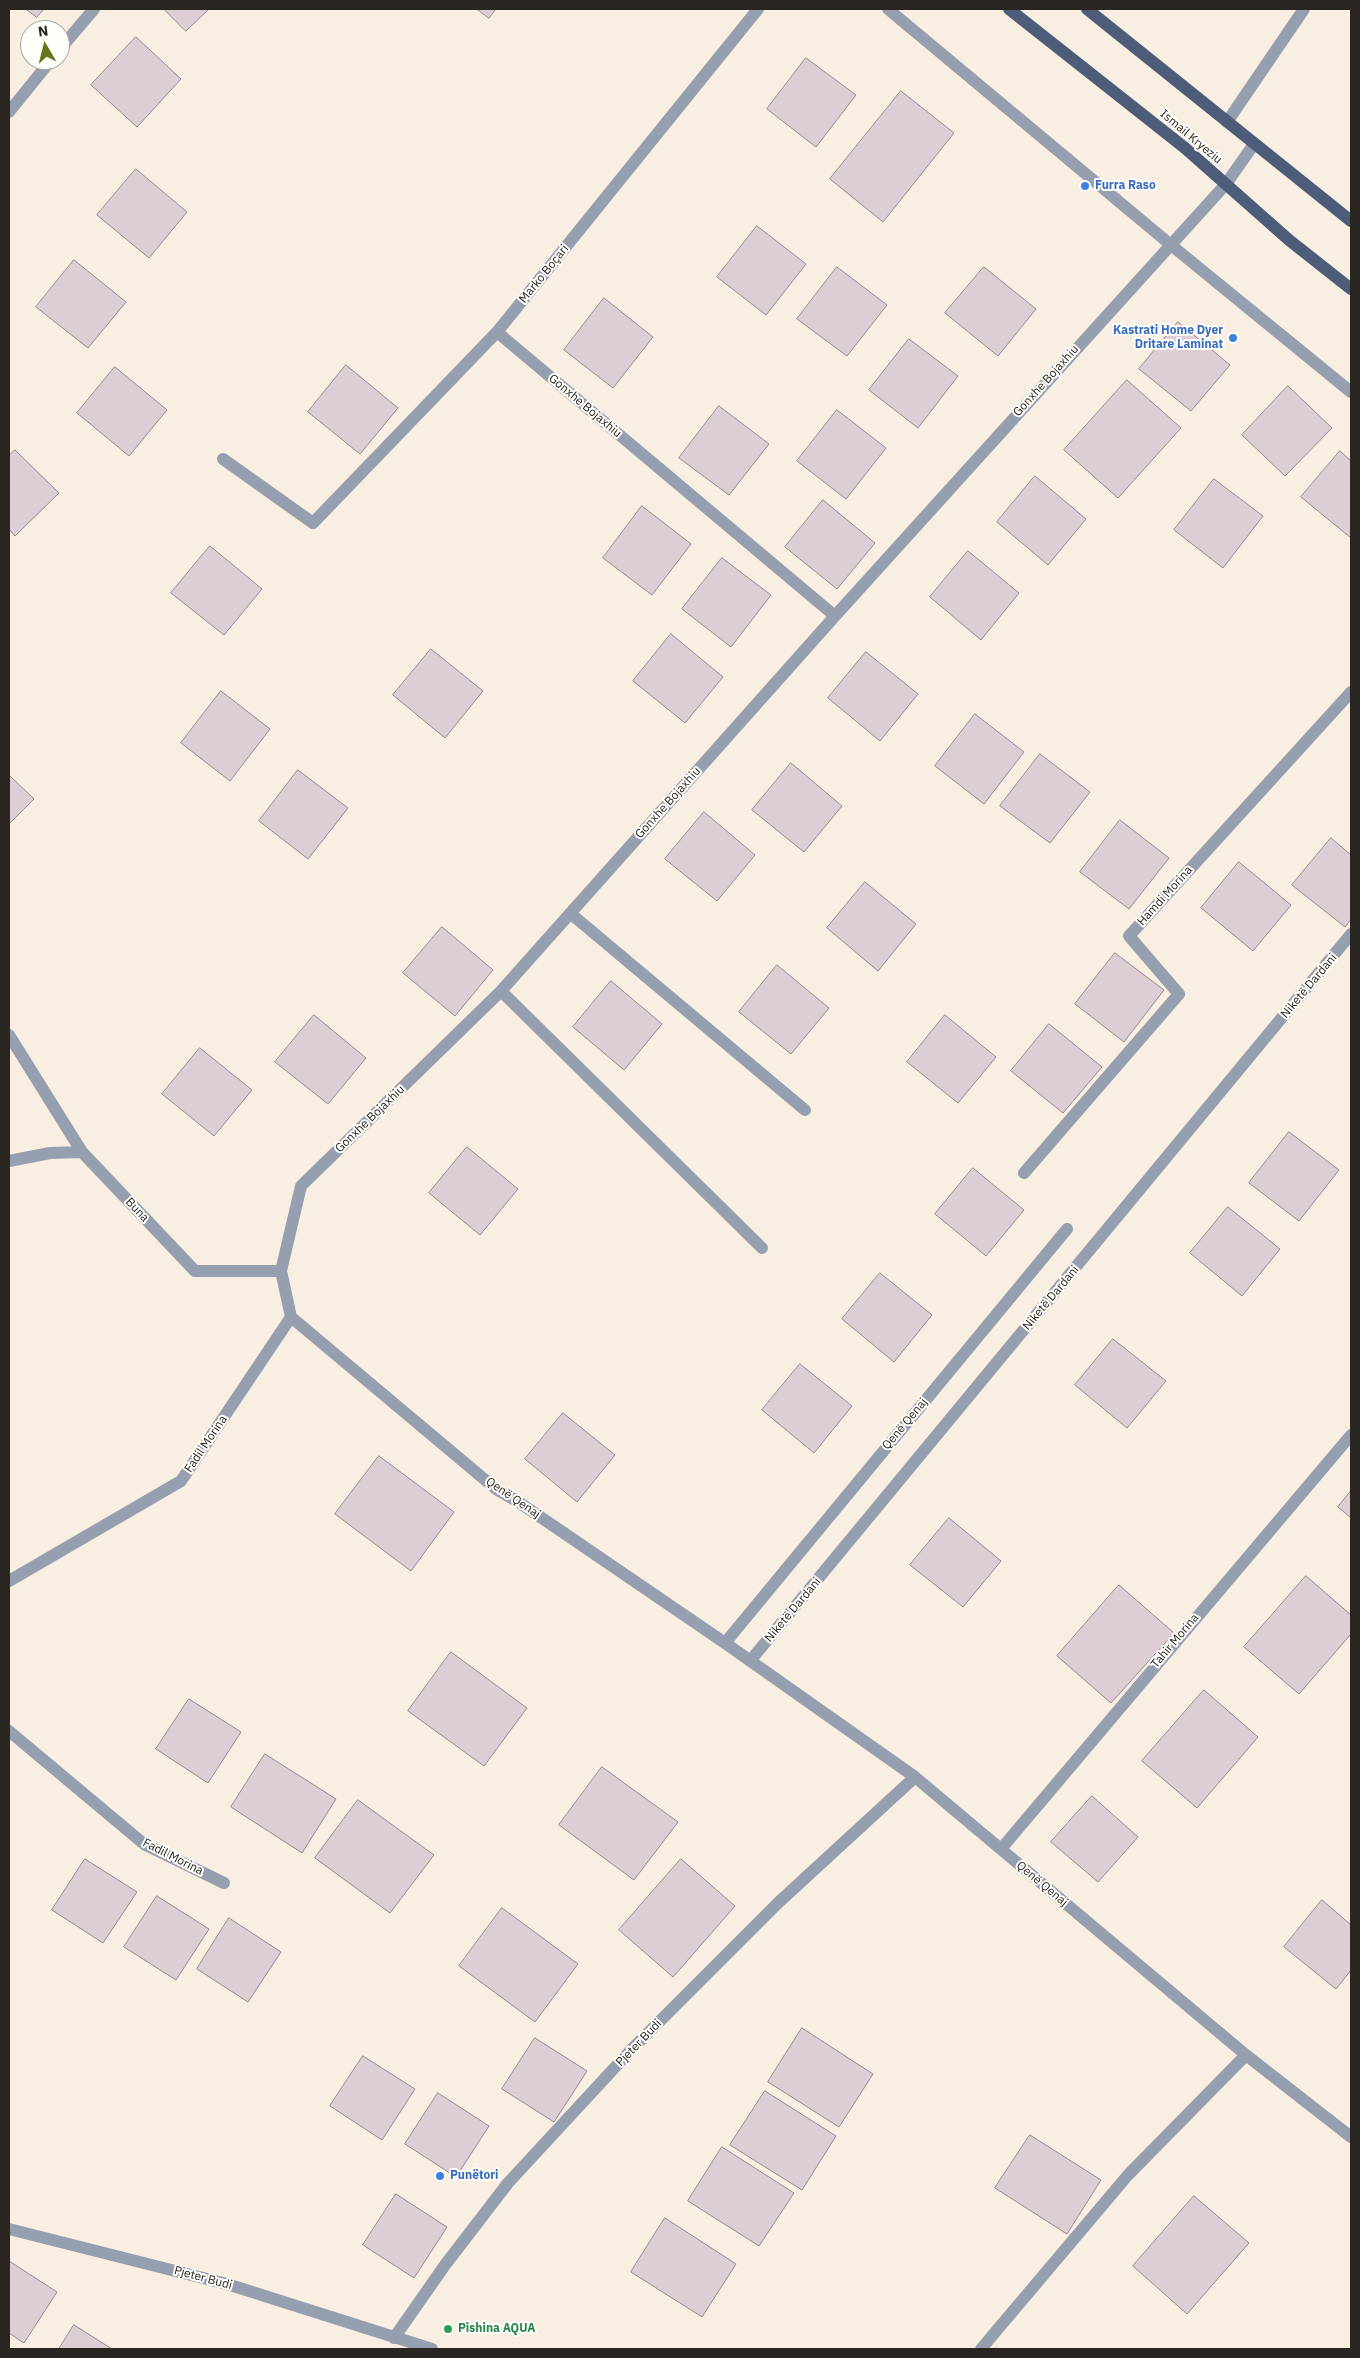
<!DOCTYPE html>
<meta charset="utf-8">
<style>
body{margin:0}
#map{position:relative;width:1360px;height:2358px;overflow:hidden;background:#f8eee1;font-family:"IBM Plex Sans",sans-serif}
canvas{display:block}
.frame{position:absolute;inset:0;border:10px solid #292621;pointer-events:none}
.north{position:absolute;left:20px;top:20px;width:50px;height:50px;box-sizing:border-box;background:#fffdfa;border:1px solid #a9a7a3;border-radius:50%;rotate:352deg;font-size:14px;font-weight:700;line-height:20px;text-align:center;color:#292621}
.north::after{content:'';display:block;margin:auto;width:18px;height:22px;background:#69731c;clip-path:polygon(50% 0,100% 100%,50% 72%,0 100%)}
</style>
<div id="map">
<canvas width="1360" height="2358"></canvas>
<div class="frame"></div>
<div class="north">N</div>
</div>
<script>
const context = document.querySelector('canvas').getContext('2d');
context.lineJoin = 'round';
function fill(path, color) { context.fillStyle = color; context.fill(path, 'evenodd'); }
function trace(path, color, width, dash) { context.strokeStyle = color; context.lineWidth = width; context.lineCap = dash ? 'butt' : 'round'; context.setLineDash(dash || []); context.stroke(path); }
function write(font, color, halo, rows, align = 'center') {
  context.font = font + ' "IBM Plex Sans",sans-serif'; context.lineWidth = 4; context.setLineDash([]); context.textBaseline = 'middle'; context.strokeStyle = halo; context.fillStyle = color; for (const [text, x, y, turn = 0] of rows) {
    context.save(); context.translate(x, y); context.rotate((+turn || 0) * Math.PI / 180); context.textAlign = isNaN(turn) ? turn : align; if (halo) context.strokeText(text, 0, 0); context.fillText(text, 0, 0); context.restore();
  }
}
const building = new Path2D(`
 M26,9H44L37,17Z
 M164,9H209L186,31Z
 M477,9H496L489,18Z
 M136,37L181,79L137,127L91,85Z
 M806,58L856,95L816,147L767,109Z
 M901,91L954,133L883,222L830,179Z
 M136,169L187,212L149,258L97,215Z
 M757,226L806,264L766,315L717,277Z
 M74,260L126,302L88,348L36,307Z
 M837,267L887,305L847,356L797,319Z
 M984,267L1036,309L998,356L945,313Z
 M604,298L653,337L613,388L564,350Z
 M1178,322L1230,365L1191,411L1139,369Z
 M909,339L958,376L918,428L869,390Z
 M346,365L398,408L360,454L308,412Z
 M115,367L167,410L129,456L77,413Z
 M1127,380L1181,428L1118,498L1064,450Z
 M1288,386L1332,428L1285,476L1242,435Z
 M719,406L769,444L729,495L679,458Z
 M837,410L886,448L846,499L797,461Z
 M15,450L59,493L15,536L9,529V456Z
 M1340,451L1351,461V538L1301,497Z
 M1035,476L1086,519L1048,565L997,522Z
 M1214,479L1263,516L1223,568L1174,530Z
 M823,500L875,543L837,589L785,547Z
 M642,506L691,544L652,595L603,558Z
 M210,546L262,589L224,635L171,593Z
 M968,551L1019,593L981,640L930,597Z
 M722,558L771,595L731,647L682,609Z
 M671,634L723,677L685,723L633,681Z
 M431,649L483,691L445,738L393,695Z
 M866,652L918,694L880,741L828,698Z
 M221,691L270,729L230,781L181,743Z
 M975,714L1024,752L984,804L935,766Z
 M1040,754L1090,792L1050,843L1000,806Z
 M791,763L842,806L804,852L752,810Z
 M298,770L348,808L308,859L259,821Z
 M9,775L34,799L9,824Z
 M704,812L755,855L717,901L665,859Z
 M1120,820L1169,858L1129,909L1080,872Z
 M1331,838L1351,855V919L1345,927L1292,885Z
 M1239,862L1291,905L1253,951L1201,908Z
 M865,882L916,924L878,971L827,928Z
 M442,927L493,970L455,1016L403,973Z
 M1115,953L1164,990L1124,1042L1075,1004Z
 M777,965L829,1008L791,1054L739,1012Z
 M611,981L662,1024L624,1070L573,1027Z
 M314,1015L366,1058L328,1104L275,1062Z
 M945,1015L996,1057L958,1103L907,1062Z
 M1049,1024L1102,1067L1063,1113L1011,1071Z
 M200,1048L252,1090L214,1136L162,1094Z
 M1289,1132L1339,1170L1299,1221L1249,1183Z
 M467,1147L518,1189L480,1235L429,1193Z
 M973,1168L1024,1210L986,1256L935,1214Z
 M1228,1207L1280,1249L1242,1296L1190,1253Z
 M880,1273L932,1315L894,1362L842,1319Z
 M1113,1339L1166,1381L1127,1428L1075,1385Z
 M800,1364L852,1406L814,1453L762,1410Z
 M563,1413L615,1455L577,1502L525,1459Z
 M379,1456L454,1512L411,1571L335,1514Z
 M1351,1491V1518L1338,1507Z
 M949,1518L1001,1561L963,1607L910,1565Z
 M1306,1576L1351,1615V1634L1299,1694L1244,1647Z
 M1119,1585L1174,1633L1111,1703L1057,1656Z
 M451,1652L527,1708L484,1766L408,1711Z
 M1204,1690L1258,1737L1197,1808L1142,1761Z
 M189,1699L241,1732L208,1783L156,1749Z
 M265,1754L336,1799L302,1853L231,1807Z
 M602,1767L678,1822L634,1880L559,1825Z
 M1092,1796L1138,1837L1098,1882L1051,1842Z
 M358,1800L434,1855L390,1913L315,1858Z
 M85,1859L137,1892L103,1943L52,1910Z
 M681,1859L735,1906L673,1977L619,1930Z
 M157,1896L209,1929L176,1980L124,1947Z
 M1322,1900L1351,1925V1970L1336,1989L1284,1947Z
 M502,1908L578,1964L535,2022L459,1966Z
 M229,1918L281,1952L248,2002L197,1969Z
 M802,2028L873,2074L839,2127L768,2082Z
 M535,2038L587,2071L554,2122L502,2089Z
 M363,2056L415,2089L382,2140L330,2106Z
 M765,2091L836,2136L802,2190L730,2145Z
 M438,2093L489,2126L456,2177L405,2144Z
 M1030,2135L1101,2180L1067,2234L995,2188Z
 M722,2147L794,2193L759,2246L688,2201Z
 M396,2194L447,2227L414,2278L363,2245Z
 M1194,2196L1249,2243L1187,2314L1133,2266Z
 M665,2218L736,2264L702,2317L631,2272Z
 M9,2261L57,2292L24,2343L9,2333Z
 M74,2325L112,2349H59Z`);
fill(building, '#ddcdd5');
trace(building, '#95878e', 1);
trace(new Path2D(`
 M888,9L1171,245L1351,392
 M60,49L94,9
 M9,112L51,60
 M1227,122L1304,9
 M497,332L835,616
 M223,459L313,523L497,332L758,9
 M570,913L805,1110
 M501,991L762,1248
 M9,1035L82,1152L195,1271H281L291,1317
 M9,1161L50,1153L82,1152
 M1024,1173L1179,994L1129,936L1351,692
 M281,1271L301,1186L501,991L835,616L1226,184L1254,144
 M291,1317L496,1489L517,1501L725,1643L915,1777L1246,2055L1351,2137
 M9,1581L181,1481L291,1317
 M725,1643L1067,1229
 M750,1661L1351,934
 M9,1731L144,1844L224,1883
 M1001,1849L1351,1435
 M9,2229L227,2284L432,2349
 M394,2338L445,2265L508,2183L631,2050L779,1902L915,1777
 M981,2349L1128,2175L1246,2055`), '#969fb0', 12);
trace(new Path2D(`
 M1009,9L1185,148L1289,240L1351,289
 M1087,9L1351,221`), '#4d5d79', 12);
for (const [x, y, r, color] of [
 [1085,186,5,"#3f7fe0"],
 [1233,338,5,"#3f7fe0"],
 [440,2176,5,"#3f7fe0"],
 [448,2329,5,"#2e9e5b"]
]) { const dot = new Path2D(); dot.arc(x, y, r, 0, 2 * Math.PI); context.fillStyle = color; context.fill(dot); trace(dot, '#fffdfa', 2); }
write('12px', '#292621', '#fffdfa', [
 ["Ismail Kryeziu",1191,137,40],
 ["Marko Boçari",544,274,-51],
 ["Gonxhe Bojaxhiu",1046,381,-48],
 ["Gonxhe Bojaxhiu",585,406,40],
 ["Gonxhe Bojaxhiu",668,803,-48],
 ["Hamdi Morina",1165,896,-48],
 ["Niketë Dardani",1309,986,-50],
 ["Gonxhe Bojaxhiu",370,1119,-44],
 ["Buna",137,1210,47],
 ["Niketë Dardani",1051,1298,-50],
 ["Qenë Qenaj",905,1424,-50],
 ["Fadil Morina",206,1444,-56],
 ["Qenë Qenaj",513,1498,34],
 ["Niketë Dardani",793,1610,-50],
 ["Tahir Morina",1175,1641,-50],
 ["Fadil Morina",173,1857,27],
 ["Qenë Qenaj",1042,1884,40],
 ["Pjeter Budi",639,2043,-46],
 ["Pjeter Budi",203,2278,15]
]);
write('bold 12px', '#366cbe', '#fffdfa', [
 ["Furra Raso",1095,186],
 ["Kastrati Home Dyer",1223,331,"right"],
 ["Dritare Laminat",1223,345,"right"],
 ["Punëtori",450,2176]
], 'left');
write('bold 12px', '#27864d', '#fffdfa', [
 ["Pishina AQUA",458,2329]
], 'left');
</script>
